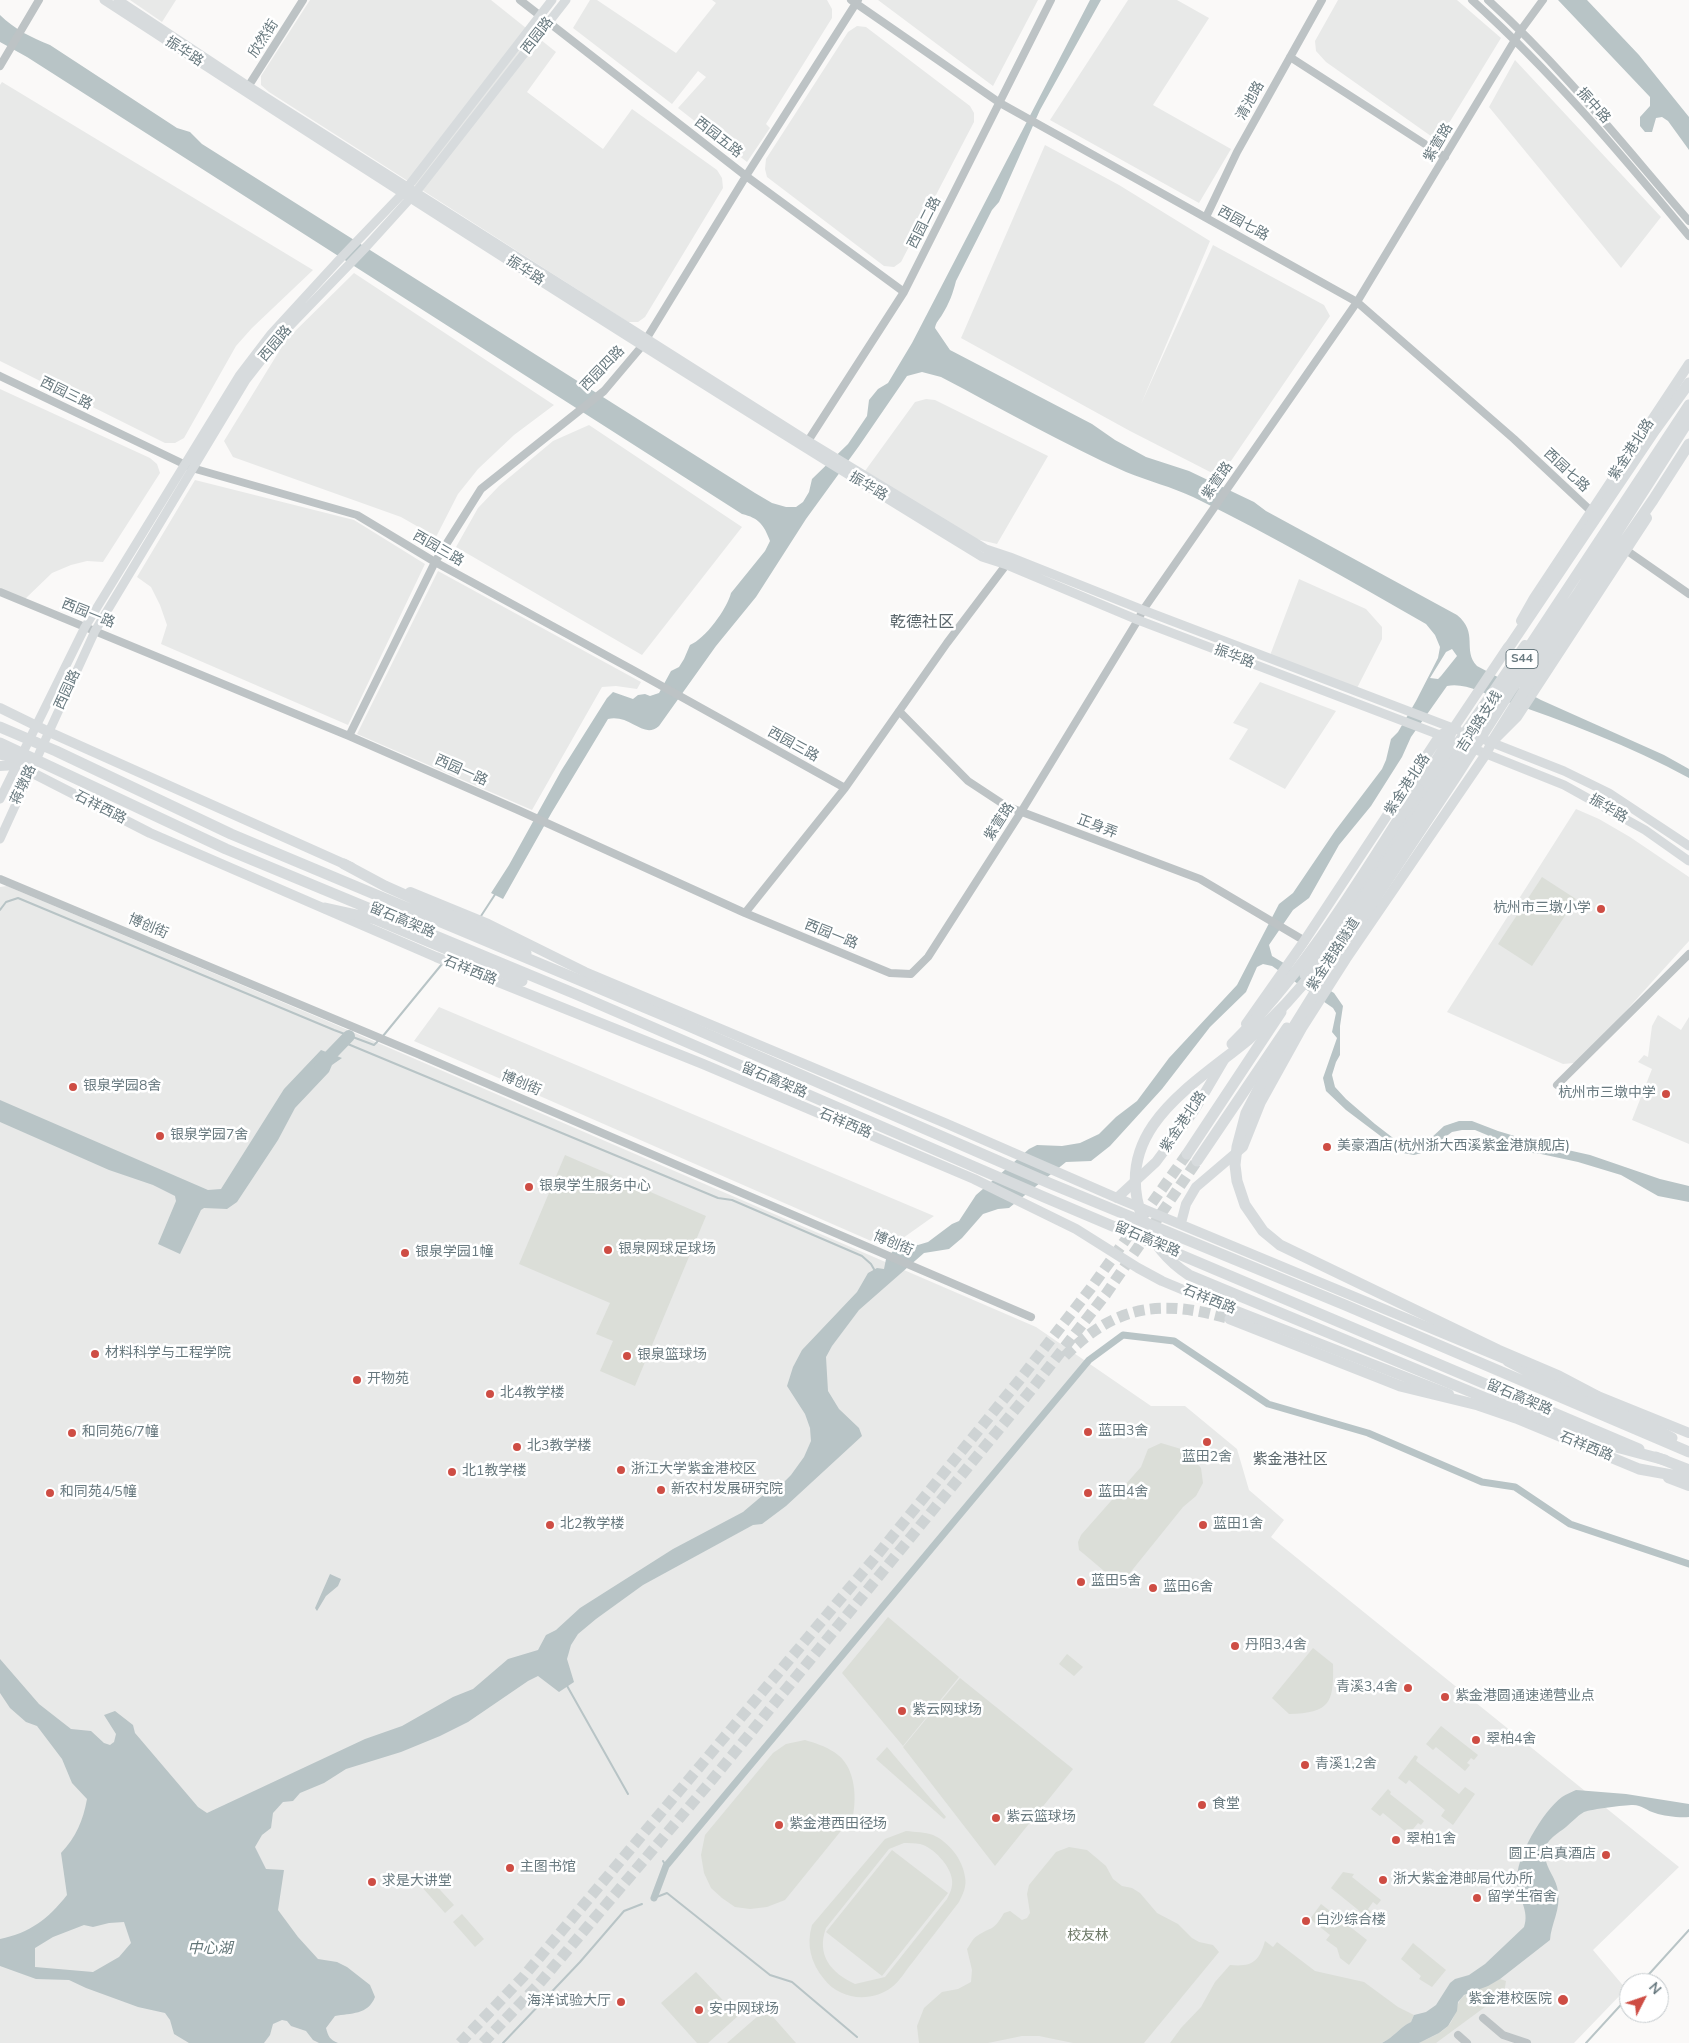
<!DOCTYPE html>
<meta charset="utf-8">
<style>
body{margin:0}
#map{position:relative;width:1689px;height:2043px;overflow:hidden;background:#faf9f8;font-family:"Nunito Sans",sans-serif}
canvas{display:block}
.north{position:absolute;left:1619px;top:1973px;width:50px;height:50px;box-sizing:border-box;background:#fff;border:1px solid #c3c9cc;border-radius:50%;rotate:49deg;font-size:14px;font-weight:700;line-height:20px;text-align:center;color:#68797f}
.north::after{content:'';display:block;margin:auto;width:18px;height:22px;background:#ce4d44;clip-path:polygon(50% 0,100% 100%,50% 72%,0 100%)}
</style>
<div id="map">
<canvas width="1689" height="2043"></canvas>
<div class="north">N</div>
</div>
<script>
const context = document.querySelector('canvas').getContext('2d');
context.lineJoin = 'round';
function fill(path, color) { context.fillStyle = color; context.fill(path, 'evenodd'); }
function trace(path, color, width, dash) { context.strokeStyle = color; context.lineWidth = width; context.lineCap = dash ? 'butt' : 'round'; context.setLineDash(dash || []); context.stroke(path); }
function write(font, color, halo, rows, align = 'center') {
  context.font = font + ' "Nunito Sans","Noto Sans SC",sans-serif'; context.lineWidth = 5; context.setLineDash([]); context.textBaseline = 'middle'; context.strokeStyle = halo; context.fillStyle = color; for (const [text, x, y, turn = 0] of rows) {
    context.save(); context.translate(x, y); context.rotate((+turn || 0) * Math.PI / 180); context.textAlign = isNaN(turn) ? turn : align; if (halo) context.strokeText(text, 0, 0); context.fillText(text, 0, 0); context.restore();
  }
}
fill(new Path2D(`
 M130,0H176L162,22Z
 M310,0H491L556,52L527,92L603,149L632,109L717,170L722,178L723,188L645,317L638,322H628L269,92L261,85V76Z
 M590,0H597L676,53L716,3L712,0H827L832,9V18L766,124L770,128L747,162L678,108L706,77L698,71L672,104L573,28Z
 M878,0H1038L993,86Z
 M1128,0H1177L1209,18L1153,105L1231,149L1199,203L1050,120Z
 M1338,0H1457L1501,38L1438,141L1326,62L1316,51L1315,41Z
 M857,26L866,27L970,106L974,113V122L901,262L894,267L884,266L767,177L765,169L766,159L848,32Z
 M1515,60L1661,217L1621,268L1489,107Z
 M2,82L313,270L252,328L236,346L184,438L175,443H165L0,361V85Z
 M1045,145L1119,185L1210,241L1141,404L1213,245L1324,305L1330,316L1220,477L1130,431L961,338Z
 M354,273L554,405L514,435L478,469L458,494L436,537L401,517L233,457L224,441L286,340Z
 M0,389L150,458L157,464L160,473L103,562L87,561L71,565L52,573L25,599L0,589Z
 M926,399L935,400L1048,456L997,544L976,539L865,471L915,402Z
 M589,425L742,527L642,655L456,547L478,508L499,486L553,441Z
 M195,480L354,520L425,564L348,725L161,644L167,625L160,605L151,587L137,577Z
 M438,571L641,682L637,689L616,686L602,687L532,810L357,734Z
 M1299,579L1366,609L1382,627V639L1355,692L1269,658Z
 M1260,682L1336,711L1285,789L1229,759L1248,729L1233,723Z
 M1576,809L1599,819L1630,837L1689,877V941L1586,1055L1574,1063L1563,1064L1447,1012Z
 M7,886L327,1021L1036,1327L1151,1406H1185L1237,1449L1249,1490L1284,1520L1271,1537L1679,1867L1593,1950L1626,1989L1574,2043H0V887Z
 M439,1007L934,1216L903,1238L891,1243L878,1244L414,1041Z
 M1658,1015L1681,1030L1689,1017V1144L1632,1120L1652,1069L1638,1062L1644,1055L1648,1057L1652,1026Z`), '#e8e9e8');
fill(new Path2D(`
 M1542,877L1576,899L1532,966L1498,944Z
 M565,1155L706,1216L635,1386L600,1371L613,1341L596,1334L610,1303L519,1264Z
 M1161,1443L1181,1449L1193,1459L1201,1468L1203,1483L1196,1496L1183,1507L1125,1579L1110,1576L1084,1554L1079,1550L1078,1542L1081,1535L1141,1467L1148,1449Z
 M888,1617L959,1677L903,1746L842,1673Z
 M1313,1648L1333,1664C1334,1703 1330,1713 1289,1714L1272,1698Z
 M1067,1654L1083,1667L1074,1676L1059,1664Z
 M960,1678L1073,1769L995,1866L903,1747Z
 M1441,1726L1478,1755L1474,1760L1471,1758L1467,1763L1470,1765L1465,1771L1436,1747L1433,1750L1426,1744Z
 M805,1740C815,1743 825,1746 834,1752C855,1765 857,1795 853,1816L785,1900L767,1907L750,1909L735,1907L722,1898L711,1888L704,1873L701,1855L705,1835L773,1753L786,1744Z
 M887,1747L946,1817L944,1819L876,1759Z
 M1415,1755L1418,1757L1416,1761L1459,1794L1465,1787L1475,1794L1453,1825L1441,1816L1445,1810L1409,1780L1406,1784L1398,1778Z
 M1388,1789L1391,1792L1390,1794L1424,1821L1421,1825L1418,1823L1413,1829L1415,1831L1411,1836L1383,1813L1380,1816L1371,1809Z
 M906,1831C915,1832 925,1832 933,1835C949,1842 963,1860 965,1877C967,1886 963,1894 959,1902C943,1923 927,1943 912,1963C906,1970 900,1981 892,1987C871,2003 840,2000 824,1979C811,1963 806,1945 812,1925L885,1839ZM904,1843C909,1843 915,1843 920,1844C933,1847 951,1866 952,1880C953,1887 950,1893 947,1899L885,1977L855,1984C831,1973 816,1955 826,1928L889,1849Z
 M1069,1847L1087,1850L1106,1866L1113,1879L1122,1886L1132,1888L1140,1893L1157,1913L1178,1924L1192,1938L1199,1942L1213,1945L1219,1952L1144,2043H1073L1039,2036H1022L988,2043H919L917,2026L924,2008L942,1992L958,1989L971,1982L972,1970L967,1949C970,1945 972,1939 977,1936C992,1926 993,1932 1004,1913L1010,1911L1022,1920L1027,1918L1030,1913L1027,1894L1029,1885L1056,1852Z
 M892,1850L948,1893L882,1976L826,1932Z
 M1343,1872L1354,1874L1352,1877L1381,1900L1377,1905L1373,1902L1368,1909L1371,1912L1367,1917L1331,1888Z
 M430,1879L454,1905L445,1913L421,1886Z
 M1321,1904L1367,1940L1349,1965L1340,1958L1337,1948L1326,1940L1330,1935L1310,1919Z
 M462,1914L484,1939L475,1947L453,1922Z
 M1265,1941L1273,1947L1277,1942L1315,1971L1364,1982L1398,2007L1414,2015L1411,2022C1400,2027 1394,2037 1382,2043H1170L1181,2028L1201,2007L1215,1982L1230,1965C1252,1967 1259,1962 1265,1941Z
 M1413,1943L1446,1970L1432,1987L1419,1979L1421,1976L1401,1959Z
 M696,1972L738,2016L708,2043H697L661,2003Z
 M1500,1979L1506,1981L1504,1993L1436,2043H1419C1429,2038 1442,2033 1449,2025C1457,2016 1455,2002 1465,1995C1475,1988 1489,1985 1500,1979Z
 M766,2009L796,2043H727Z`), '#dbded8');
fill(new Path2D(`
 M1090,0H1101L1040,110L999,202L992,210L956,281C953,293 949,304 942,315C939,320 936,322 935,328L950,350L1092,424L1115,440L1146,457L1189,471L1254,502L1266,511L1457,615C1479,633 1462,650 1477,666L1541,700L1664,755L1689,769V778C1630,746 1565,721 1502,700C1485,694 1464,682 1447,686L1411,737L1402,757L1371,806L1339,845L1309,898L1293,910L1269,945L1272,956L1334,993L1343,1006L1340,1026V1055L1336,1062L1332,1075L1335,1087L1346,1099L1375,1124L1397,1141L1407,1147H1418L1430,1139L1444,1126L1459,1121H1472L1498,1131L1541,1144L1590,1155L1660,1179L1689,1186V1202L1658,1196L1621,1175L1578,1162L1541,1154L1524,1152L1498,1144L1487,1135L1475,1130H1462L1452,1132L1425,1152L1414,1155L1403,1153L1346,1110L1326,1091L1323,1078L1337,1038L1332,1032L1336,1013L1333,1008L1272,966L1263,964L1257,967L1246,992L1210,1027L1162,1089L1110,1146L1091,1161L1066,1162L1009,1208L998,1209L983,1214L962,1238L949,1249L924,1253L859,1310L832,1346L826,1357L828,1391L839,1409L859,1428L862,1436L786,1506L762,1524L753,1525L643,1585L596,1619L578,1634L571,1645L567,1659L574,1682L559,1692L538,1676L528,1681L468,1722L440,1736L401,1752L346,1769L324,1783L300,1793L293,1801L283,1802L273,1813L271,1828L262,1835L255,1847L266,1869L284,1870L278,1910L298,1937L318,1959L337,1962L347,1967L370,1985L375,1997C368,2015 351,2013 335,2016L326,2028C328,2036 330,2040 338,2043H319L313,2040L306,2031L291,2026L287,2021L282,2020L273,2024L270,2035L264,2043H189L174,2034L170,2020L165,2013L138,2007L86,1988L69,1980L36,1979L0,1966V1939C30,1933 48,1919 67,1895L61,1853C76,1837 83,1821 87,1799L72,1783L62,1759L37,1726L26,1722L10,1708L0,1693V1659L39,1704L71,1729L91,1731L104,1743L110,1745L114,1742L116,1734L104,1715L115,1711L133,1725L135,1733L198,1807L207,1813L365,1739L402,1726L453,1697L473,1689L508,1659L538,1650L546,1635L556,1630L580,1608L673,1549L743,1512L769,1490L779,1487L791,1475L804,1457L811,1441L810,1428L805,1414L787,1386L793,1367L802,1350L857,1292L868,1273L877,1268L884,1269L886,1259L901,1242L918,1245L928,1242L952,1224L959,1221L976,1195L1029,1149L1037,1145L1062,1146L1080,1143L1099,1134L1116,1117L1137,1101L1169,1058L1237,985L1279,904L1293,893L1335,831L1382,769L1386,760L1391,739L1398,732L1416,701L1438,658L1440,647L1435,635L1426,624C1349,580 1273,536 1193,497C1172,487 1148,481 1126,472C1063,444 1002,409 941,377L922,372L907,376L859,446L806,519L756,597L716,646L659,726C643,740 631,714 608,719L552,812L503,899L491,893L509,865L561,771L607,698L613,692L633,699L638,695L645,694L650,696L659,693L671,671L679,667L684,659L690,645C705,639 727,609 731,593L765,551L770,541C764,525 759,518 742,514L27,57L0,42V15C14,29 32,38 50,45L177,128L190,132L202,144L755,493L772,503L786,507H796L803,502L809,492L812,479L848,444L867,416L869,400L878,389L888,383L912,343ZM1452,649L1457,656L1441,676L1438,679L1430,678L1446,652ZM124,1922L131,1943L119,1957L93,1972L35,1967V1948L53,1937L84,1925L93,1927L109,1923Z
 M1558,0H1587L1639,55L1689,117V150L1668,121L1662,117L1656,118L1652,132H1645L1640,126V117L1650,106V97Z
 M321,1050L342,1058L332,1065L329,1072L295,1108L278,1140L237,1202L227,1209L204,1208L201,1210L180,1254L158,1244L176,1201L175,1196L153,1185L109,1170L0,1122V1100L208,1190L221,1189L284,1089Z
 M330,1574L341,1579L338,1586L326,1596L317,1611L315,1608Z
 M1576,1790L1626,1794L1689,1804V1817C1679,1818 1664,1816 1655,1813C1647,1811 1642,1805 1633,1805C1624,1805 1592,1809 1584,1812C1577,1816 1572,1822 1566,1827C1556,1835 1543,1841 1545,1856C1546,1869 1557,1879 1558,1892C1561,1909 1551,1924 1550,1940L1500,1979L1488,1986L1464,1995L1458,2002L1457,2011L1448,2026L1439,2033L1419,2043H1382C1394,2037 1400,2027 1411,2022L1414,2015L1426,2012L1436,2005L1450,1983L1455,1979L1469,1975L1485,1964L1524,1927C1530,1911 1518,1898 1517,1882C1515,1858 1543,1811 1562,1797C1566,1794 1572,1792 1576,1790Z`), '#b8c4c6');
trace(new Path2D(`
 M0,910L6,902L18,898L334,1030L374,1045L380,1039
 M481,916L496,893
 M383,1036L442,964
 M343,1042L718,1198L732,1200L862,1256L871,1264L875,1271
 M566,1684L628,1794
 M663,1861L666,1866
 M654,1898L667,1893L770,1975L792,1982L857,2037
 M1641,1983L1689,1930
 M503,2043L580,1962L624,1911L642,1904
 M1586,2043L1629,1996`), '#b8c4c6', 2);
trace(new Path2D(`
 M654,1898L666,1866L1089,1360L1123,1335L1174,1341L1268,1404L1368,1433L1482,1482L1515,1487L1570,1524L1689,1564`), '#b8c4c6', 7);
trace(new Path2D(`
 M320,1066L349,1036`), '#b8c4c6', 12);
trace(new Path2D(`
 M1065,1356C1116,1304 1162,1299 1230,1319
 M460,2043L523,1977L873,1560L1021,1378L1091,1288L1187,1154
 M483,2043L538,1985L711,1781L1032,1389L1106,1294L1197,1161`), '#ced3d4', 11, [11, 5.5]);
trace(new Path2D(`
 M520,0L746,176L904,292
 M851,0L1000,103L1357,302L1514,439L1592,512
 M1472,0C1551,71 1621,154 1689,236
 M1488,0C1562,67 1624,146 1689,221
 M1290,57L1445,157
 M0,66L39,0
 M246,90L303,0
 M1206,217L1237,152L1322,0
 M0,376L192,468L357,515L435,562L633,670L845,788
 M806,444L904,292L1051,0
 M1626,550L1689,594
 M0,592L349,736L518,810L745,913L890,973L911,974L928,957L1021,812L1138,620L1143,610L1357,302L1521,30L1543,0
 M899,711L968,781L1006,806L1200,879L1305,941
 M349,736L435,562L481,489L604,391L642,346L746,176L858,0
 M0,879L418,1054L1031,1317
 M745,913L845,788L947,643L1009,561
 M1557,1085L1689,954
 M1483,2018L1503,2035L1527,2043
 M1458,2035L1467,2043`), '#bdc3c5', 8);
trace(new Path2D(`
 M104,0C394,189 686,376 982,557L1007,565L1138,620L1445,737
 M118,0L248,86L808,441L986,549L1010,557L1143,610L1458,730
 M1475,736L1564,771L1609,793L1689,846
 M1469,747L1564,785L1645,830L1689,861
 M0,799L85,627L239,376L271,334L338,261L403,193L552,0
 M0,839L95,631L246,380L282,334L367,246L416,192L566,0`), '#d7dbdd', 9);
trace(new Path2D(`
 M1521,621L1534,598L1689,364
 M0,708L49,732L351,867
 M0,766L17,765L150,833L436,957L703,1064L974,1179L1076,1229L1138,1268L1162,1281L1198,1296L1449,1394
 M1418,789L1449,739L1453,729
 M1401,830L1443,764L1525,645
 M410,892L488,924L585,972L945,1123L1117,1198L1514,1363
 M1246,1024L1303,943L1440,735L1453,729L1508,647
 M1117,1198L1156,1162L1194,1111L1224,1060
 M1181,1223L1186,1204L1196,1187L1243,1147L1261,1102L1302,1028L1346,959L1486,754L1492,742L1517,717L1647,518
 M1590,1393L1689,1433
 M1668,1478L1689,1486`), '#d7dbdd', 10);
trace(new Path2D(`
 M0,727L56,751L231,834L684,1024L1049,1183L1345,1305L1689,1452
 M0,743L226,849L578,995L1044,1197L1639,1449
 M0,754L25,760
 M344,864L385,886L504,939L526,953
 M325,908L375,919L522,981
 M1305,975L1401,830
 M1187,1154L1281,1012
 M1197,1161L1287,1028
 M1230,1319L1400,1386L1478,1405L1516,1418L1639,1469L1689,1478
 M1508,1361L1556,1386L1650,1426L1672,1438
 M1656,1457L1689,1470`), '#d7dbdd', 11);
trace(new Path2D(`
 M1505,653L1655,430L1689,383
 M1492,742L1554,643L1653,500L1689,444
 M1232,1044C1308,969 1360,878 1418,789
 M1597,1396L1559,1376L1498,1350L1280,1245L1263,1231L1245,1205L1237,1181L1235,1165L1237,1147L1246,1113L1275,1057L1342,949L1457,775L1511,690L1577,595L1689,420
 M1665,1460L1620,1448L1488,1399L1189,1275C1167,1261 1152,1242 1142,1217C1111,1130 1192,1086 1248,1040C1276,1016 1299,991 1321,962L1689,405`), '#d7dbdd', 11);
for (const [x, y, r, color] of [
 [1601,909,5,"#ce4d44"],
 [73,1087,5,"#ce4d44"],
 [1666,1094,5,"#ce4d44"],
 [160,1136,5,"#ce4d44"],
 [1327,1147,5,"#ce4d44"],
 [529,1187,5,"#ce4d44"],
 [608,1250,5,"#ce4d44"],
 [405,1253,5,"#ce4d44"],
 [95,1354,5,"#ce4d44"],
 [627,1356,5,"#ce4d44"],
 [357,1380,5,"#ce4d44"],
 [490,1394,5,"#ce4d44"],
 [1088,1432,5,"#ce4d44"],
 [72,1433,5,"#ce4d44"],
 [1207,1442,5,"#ce4d44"],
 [517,1447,5,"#ce4d44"],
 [621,1470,5,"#ce4d44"],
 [452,1472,5,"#ce4d44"],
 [661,1490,5,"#ce4d44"],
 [50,1493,5,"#ce4d44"],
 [1088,1493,5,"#ce4d44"],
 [550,1525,5,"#ce4d44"],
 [1203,1525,5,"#ce4d44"],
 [1081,1582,5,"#ce4d44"],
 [1153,1588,5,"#ce4d44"],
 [1235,1646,5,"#ce4d44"],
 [1408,1688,5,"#ce4d44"],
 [1445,1697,5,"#ce4d44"],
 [902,1711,5,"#ce4d44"],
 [1476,1740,5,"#ce4d44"],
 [1305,1765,5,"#ce4d44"],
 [1202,1805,5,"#ce4d44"],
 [996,1818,5,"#ce4d44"],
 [779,1825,5,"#ce4d44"],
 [1396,1840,5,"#ce4d44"],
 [1606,1855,5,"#ce4d44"],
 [510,1868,5,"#ce4d44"],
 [1383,1880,5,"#ce4d44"],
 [372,1882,5,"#ce4d44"],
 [1477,1898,5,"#ce4d44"],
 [1306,1921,5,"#ce4d44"],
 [1563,2000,6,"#ce4d44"],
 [621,2002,5,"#ce4d44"],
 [699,2010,5,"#ce4d44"]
]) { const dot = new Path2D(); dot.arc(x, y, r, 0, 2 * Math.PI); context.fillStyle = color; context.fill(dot); trace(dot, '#fff', 2); }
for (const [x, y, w] of [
 [1522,659,32]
]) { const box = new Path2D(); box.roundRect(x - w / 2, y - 9.5, w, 19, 4); context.fillStyle = '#fff'; context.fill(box); trace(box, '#68797f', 1); }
write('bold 12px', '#68797f', null, [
 ["S44",1522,659]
]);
write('14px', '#68797f', '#fff', [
 ["西园路",538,36,-52],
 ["欣然街",264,39,-57],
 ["振华路",184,52,33],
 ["清池路",1251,101,-61],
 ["振中路",1593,106,48],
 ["西园五路",718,138,38],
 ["紫萱路",1439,143,-59],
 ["西园二路",925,223,-63],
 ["西园七路",1243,224,29],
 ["振华路",525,271,33],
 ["西园路",276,344,-50],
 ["西园四路",603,369,-46],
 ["西园三路",66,394,26],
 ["紫金港北路",1632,450,-57],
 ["西园七路",1566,471,43],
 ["紫萱路",1218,481,-55],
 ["振华路",868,487,31],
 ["西园三路",438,549,30],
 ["西园一路",88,614,22],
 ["振华路",1234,657,21],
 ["西园路",68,690,-65],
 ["吉鸿路支线",1480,722,-57],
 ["西园三路",793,745,29],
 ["西园一路",461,771,24],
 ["蒋墩路",24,785,-66],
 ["紫金港北路",1408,785,-57],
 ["石祥西路",100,808,27],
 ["振华路",1608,809,30],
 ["紫萱路",1000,822,-57],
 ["正身弄",1097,827,21],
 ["留石高架路",402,921,23],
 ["博创街",148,927,23],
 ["西园一路",831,935,22],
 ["紫金港路隧道",1334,955,-57],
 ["石祥西路",470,971,22],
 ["留石高架路",774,1081,23],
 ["博创街",521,1084,23],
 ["紫金港北路",1184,1122,-56],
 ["石祥西路",845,1124,23],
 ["留石高架路",1147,1240,23],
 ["博创街",893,1244,23],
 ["石祥西路",1209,1300,22],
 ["留石高架路",1519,1398,23],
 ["石祥西路",1586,1447,22]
]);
write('14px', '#68797f', '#fff', [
 ["杭州市三墩小学",1591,909,"right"],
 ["银泉学园8舍",83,1087],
 ["杭州市三墩中学",1656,1094,"right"],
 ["银泉学园7舍",170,1136],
 ["美豪酒店(杭州浙大西溪紫金港旗舰店)",1337,1147],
 ["银泉学生服务中心",539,1187],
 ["银泉网球足球场",618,1250],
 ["银泉学园1幢",415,1253],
 ["材料科学与工程学院",105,1354],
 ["银泉篮球场",637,1356],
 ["开物苑",367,1380],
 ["北4教学楼",500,1394],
 ["蓝田3舍",1098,1432],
 ["和同苑6/7幢",82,1433],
 ["北3教学楼",527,1447],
 ["蓝田2舍",1207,1458,"center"],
 ["浙江大学紫金港校区",631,1470],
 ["北1教学楼",462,1472],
 ["新农村发展研究院",671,1490],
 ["和同苑4/5幢",60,1493],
 ["蓝田4舍",1098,1493],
 ["北2教学楼",560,1525],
 ["蓝田1舍",1213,1525],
 ["蓝田5舍",1091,1582],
 ["蓝田6舍",1163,1588],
 ["丹阳3,4舍",1245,1646],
 ["青溪3,4舍",1398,1688,"right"],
 ["紫金港圆通速递营业点",1455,1697],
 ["紫云网球场",912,1711],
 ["翠柏4舍",1486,1740],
 ["青溪1,2舍",1315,1765],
 ["食堂",1212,1805],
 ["紫云篮球场",1006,1818],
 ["紫金港西田径场",789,1825],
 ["翠柏1舍",1406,1840],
 ["圆正·启真酒店",1596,1855,"right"],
 ["主图书馆",520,1868],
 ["浙大紫金港邮局代办所",1393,1880],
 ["求是大讲堂",382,1882],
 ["留学生宿舍",1487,1898],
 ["白沙综合楼",1316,1921],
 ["紫金港校医院",1552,2000,"right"],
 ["海洋试验大厅",611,2002,"right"],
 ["安中网球场",709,2010]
], 'left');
write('14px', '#6c7866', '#fff', [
 ["校友林",1088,1937]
]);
write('15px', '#5a666b', '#fff', [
 ["紫金港社区",1290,1460]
]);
write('italic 15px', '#637678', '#fff', [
 ["中心湖",210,1949]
]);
write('16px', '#5a666b', '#fff', [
 ["乾德社区",922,623]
]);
</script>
